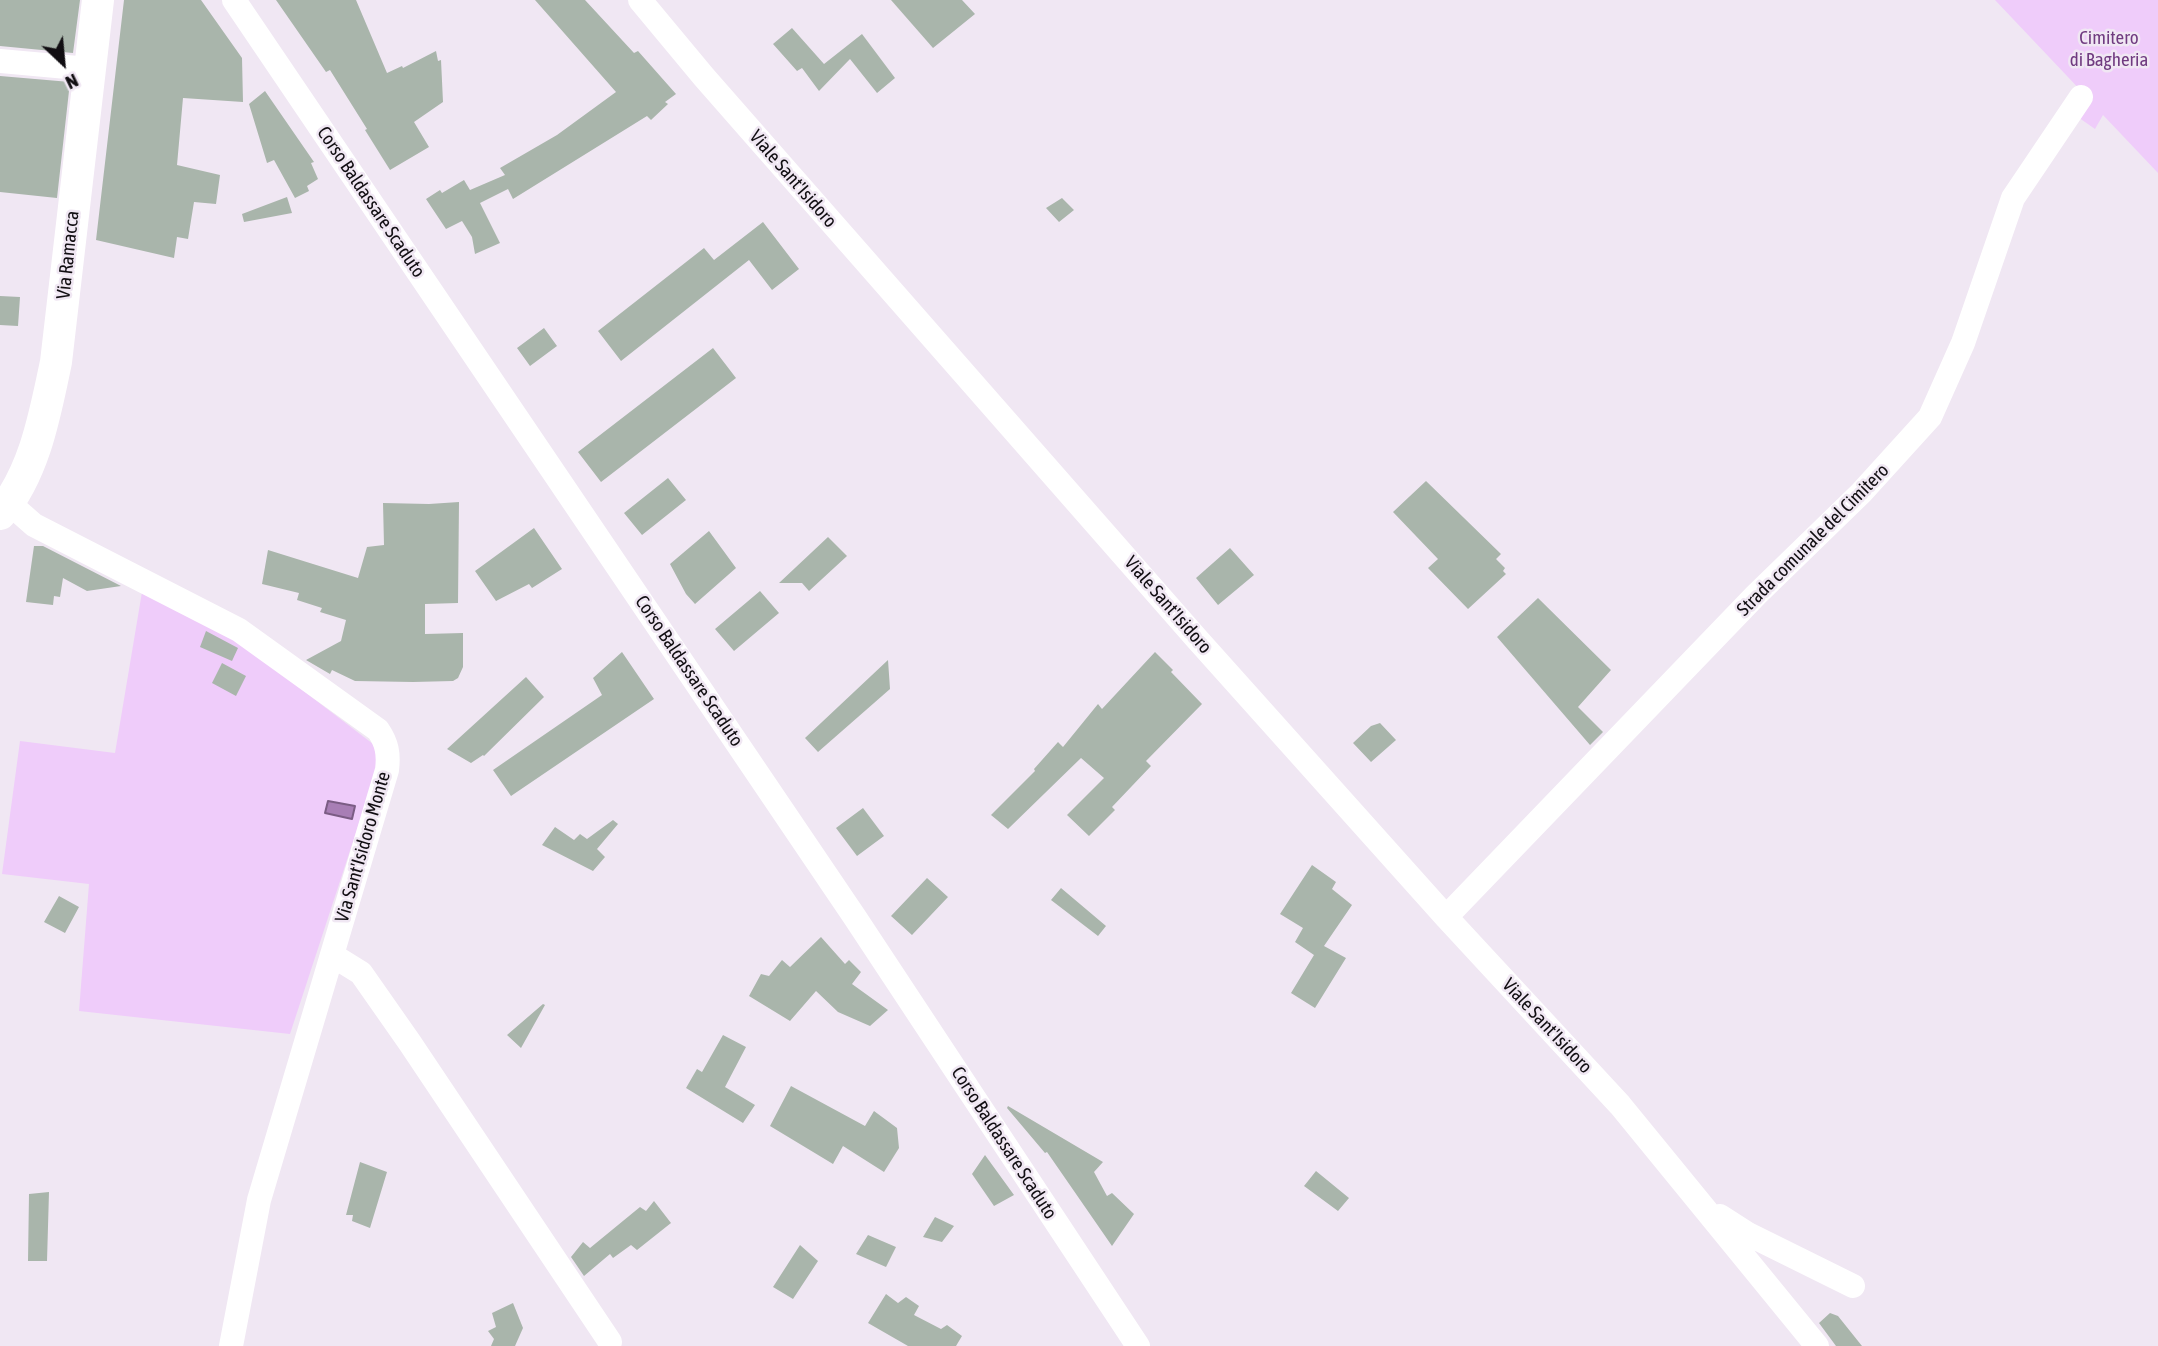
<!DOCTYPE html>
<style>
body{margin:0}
#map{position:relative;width:2158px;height:1346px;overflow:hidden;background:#f0e7f3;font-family:"Asap Condensed",sans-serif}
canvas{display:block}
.north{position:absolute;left:28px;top:28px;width:70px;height:70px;-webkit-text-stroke:5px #f0e7f3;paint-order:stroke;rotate:154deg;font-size:19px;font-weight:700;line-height:28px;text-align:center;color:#110e12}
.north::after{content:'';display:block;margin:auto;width:24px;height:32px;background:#110e12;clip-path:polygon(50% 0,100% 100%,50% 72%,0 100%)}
</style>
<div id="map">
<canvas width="2158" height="1346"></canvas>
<div class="north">N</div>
</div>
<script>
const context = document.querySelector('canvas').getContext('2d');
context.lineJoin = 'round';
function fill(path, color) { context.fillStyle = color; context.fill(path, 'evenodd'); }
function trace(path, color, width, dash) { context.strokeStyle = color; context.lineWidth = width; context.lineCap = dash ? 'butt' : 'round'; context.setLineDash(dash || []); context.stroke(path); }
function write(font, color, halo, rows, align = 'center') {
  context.font = font + ' "Asap Condensed",sans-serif'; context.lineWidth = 5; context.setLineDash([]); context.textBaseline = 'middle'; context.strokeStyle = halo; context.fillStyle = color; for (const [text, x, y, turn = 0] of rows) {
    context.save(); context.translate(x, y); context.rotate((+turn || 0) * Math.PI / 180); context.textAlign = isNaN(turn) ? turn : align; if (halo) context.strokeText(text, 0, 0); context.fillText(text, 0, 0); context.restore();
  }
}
fill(new Path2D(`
 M1995,0H2158V173L2103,115L2095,129L2075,115L2085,95Z
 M142,592L242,644L377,747L380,759L290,1034L79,1011L89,884L2,874L20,741L115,753Z`), '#efccfa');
const water = new Path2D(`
 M328,801L355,806L352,819L325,813Z`);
fill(water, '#a87eb5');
trace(water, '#7b5c84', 2);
fill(new Path2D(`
 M0,0H80L73,53L0,46Z
 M124,0H201L242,58L243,102L183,98L177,165L220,175L216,204L194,202L188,239L177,237L174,258L96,240Z
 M276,0H356L387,73L402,66L403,68L436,51L438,61L441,60L443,102L414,122L429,147L390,170L365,130L367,129L330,70L326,72Z
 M535,0H585L634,53L638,51L676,94L665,102L668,104L651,120L647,116L513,199L508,189L480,203L500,243L475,254L472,237L462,221L446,229L426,199L440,190L442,193L464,180L470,190L505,175L500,168L557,135L616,92Z
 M891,0H962L975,14L933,48Z
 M792,28L824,64L862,34L895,78L877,93L850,59L819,91L802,68L797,71L773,44Z
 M0,76L70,82L57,198L0,192Z
 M265,91L314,162L311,163L318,179L307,186L309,191L295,198L274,160L267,163L249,104Z
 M287,197L292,213L244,222L242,214Z
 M1062,198L1074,210L1059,222L1046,208Z
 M763,222L799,269L772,290L749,260L621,361L598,331L704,248L714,260Z
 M0,296L20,297L18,326L0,325Z
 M544,328L557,346L530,366L517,348Z
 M713,348L736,378L601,482L578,452Z
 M668,478L686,500L642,535L624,513Z
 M1426,481L1501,554L1496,559L1505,568L1503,571L1506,574L1468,609L1428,568L1438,559L1393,512Z
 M459,502L458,603L425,604V634L463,633V667L458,678L453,681L413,682L355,681L332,670L330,674L306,660L341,641L346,620L320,612L322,608L297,600L299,593L262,584L268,550L358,578L367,547L384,545L383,503L429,504Z
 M534,528L562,569L532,588L529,584L496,601L475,571Z
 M709,531L736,568L695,604L686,594L670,564Z
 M828,537L847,556L809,591L802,583H779Z
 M34,546H43L121,586L87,591L63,578L60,597L54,596L53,605L26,602Z
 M1230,548L1254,575L1218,605L1196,578Z
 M760,591L779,613L734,651L715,629Z
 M1538,598L1611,670L1578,707L1603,732L1590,745L1497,637Z
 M206,631L238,648L232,661L200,647Z
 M622,652L654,699L511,796L493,770L602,695L593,678Z
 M1155,652L1173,670L1171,672L1202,704L1146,761L1151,766L1112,807L1115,810L1089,836L1067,815L1104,778L1081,758L1008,829L991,815L1035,771L1034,769L1058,742L1063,747L1098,704L1102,709Z
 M888,660L890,689L818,752L805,738Z
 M222,663L246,676L236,696L212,683Z
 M526,677L544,697L484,756L483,755L471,763L447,749Z
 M1380,723L1396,740L1371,762L1353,743L1371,726Z
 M863,808L884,836L857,856L836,828Z
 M613,820L618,824L597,849L605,857L593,871L542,845L555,827L574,840L580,834L587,839Z
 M1312,865L1336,882L1332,889L1352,905L1324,946L1346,958L1315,1008L1291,993L1314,955L1295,942L1303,928L1280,914Z
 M927,878L948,897L912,935L891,916Z
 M1061,888L1106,926L1098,936L1051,900Z
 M59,896L79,907L65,933L44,922Z
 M821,937L845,964L849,960L861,972L852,984L888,1010L870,1026L838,1012L816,991L790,1021L749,996L761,974L769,976L782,960L790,967Z
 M543,1004L545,1005L521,1048L507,1035Z
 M723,1035L746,1047L725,1087L755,1105L743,1123L686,1088L697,1069L702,1072Z
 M791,1086L865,1126L874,1111L897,1128L899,1148L884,1172L843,1146L833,1164L770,1126Z
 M1008,1106L1103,1162L1094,1172L1107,1196L1112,1193L1134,1214L1112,1246L1047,1152L1045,1153L1007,1108Z
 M985,1155L1014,1195L994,1206L972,1174Z
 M360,1162L387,1172L370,1228L352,1221L353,1215H346Z
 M1316,1171L1349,1198L1338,1211L1304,1186Z
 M49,1192L47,1261H28L29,1194Z
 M654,1201L671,1223L637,1250L631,1245L613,1258L610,1254L584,1276L571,1257L583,1242L590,1248L640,1207L646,1211Z
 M935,1217L954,1226L942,1242L923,1237Z
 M868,1235L896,1247L886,1267L856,1254Z
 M800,1245L818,1261L793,1299L773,1287Z
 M886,1294L898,1303L906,1297L919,1306L914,1315L941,1329L947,1325L962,1336L956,1346H908L868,1323Z
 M513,1303L523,1328L515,1346H491L494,1339L488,1331L496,1327L492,1313Z
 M1830,1313L1838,1316L1862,1346H1836L1819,1323Z`), '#a9b5ab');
trace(new Path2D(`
 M234,0L854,916L1138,1346
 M640,0L704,77L1197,639L1446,917L1620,1105L1817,1346
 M0,61L89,69
 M9,503L34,525L239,630L378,730C387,743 389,754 387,770L259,1200L231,1346
 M1446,917L1756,595L1861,493L1930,417L1963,343L2013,198L2081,97
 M332,955L361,973L410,1043L610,1342
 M1720,1216L1748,1234L1853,1286`), '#fff', 24);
trace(new Path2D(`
 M0,514C35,472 45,414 56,362L98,0`), '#fff', 32);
write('19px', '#703b80', '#f0e7f3', [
 ["Cimitero",2109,38],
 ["di Bagheria",2109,60]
]);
write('19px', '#110e12', '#f0e7f3', [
 ["Viale Sant'Isidoro",793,179,49],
 ["Corso Baldassare Scaduto",371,202,56],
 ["Via Ramacca",68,255,-84],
 ["Strada comunale del Cimitero",1813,540,-45],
 ["Viale Sant'Isidoro",1168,605,49],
 ["Corso Baldassare Scaduto",689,671,56],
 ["Via Sant'Isidoro Monte",363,847,-74],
 ["Viale Sant'Isidoro",1547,1026,47],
 ["Corso Baldassare Scaduto",1004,1143,57]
]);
</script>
